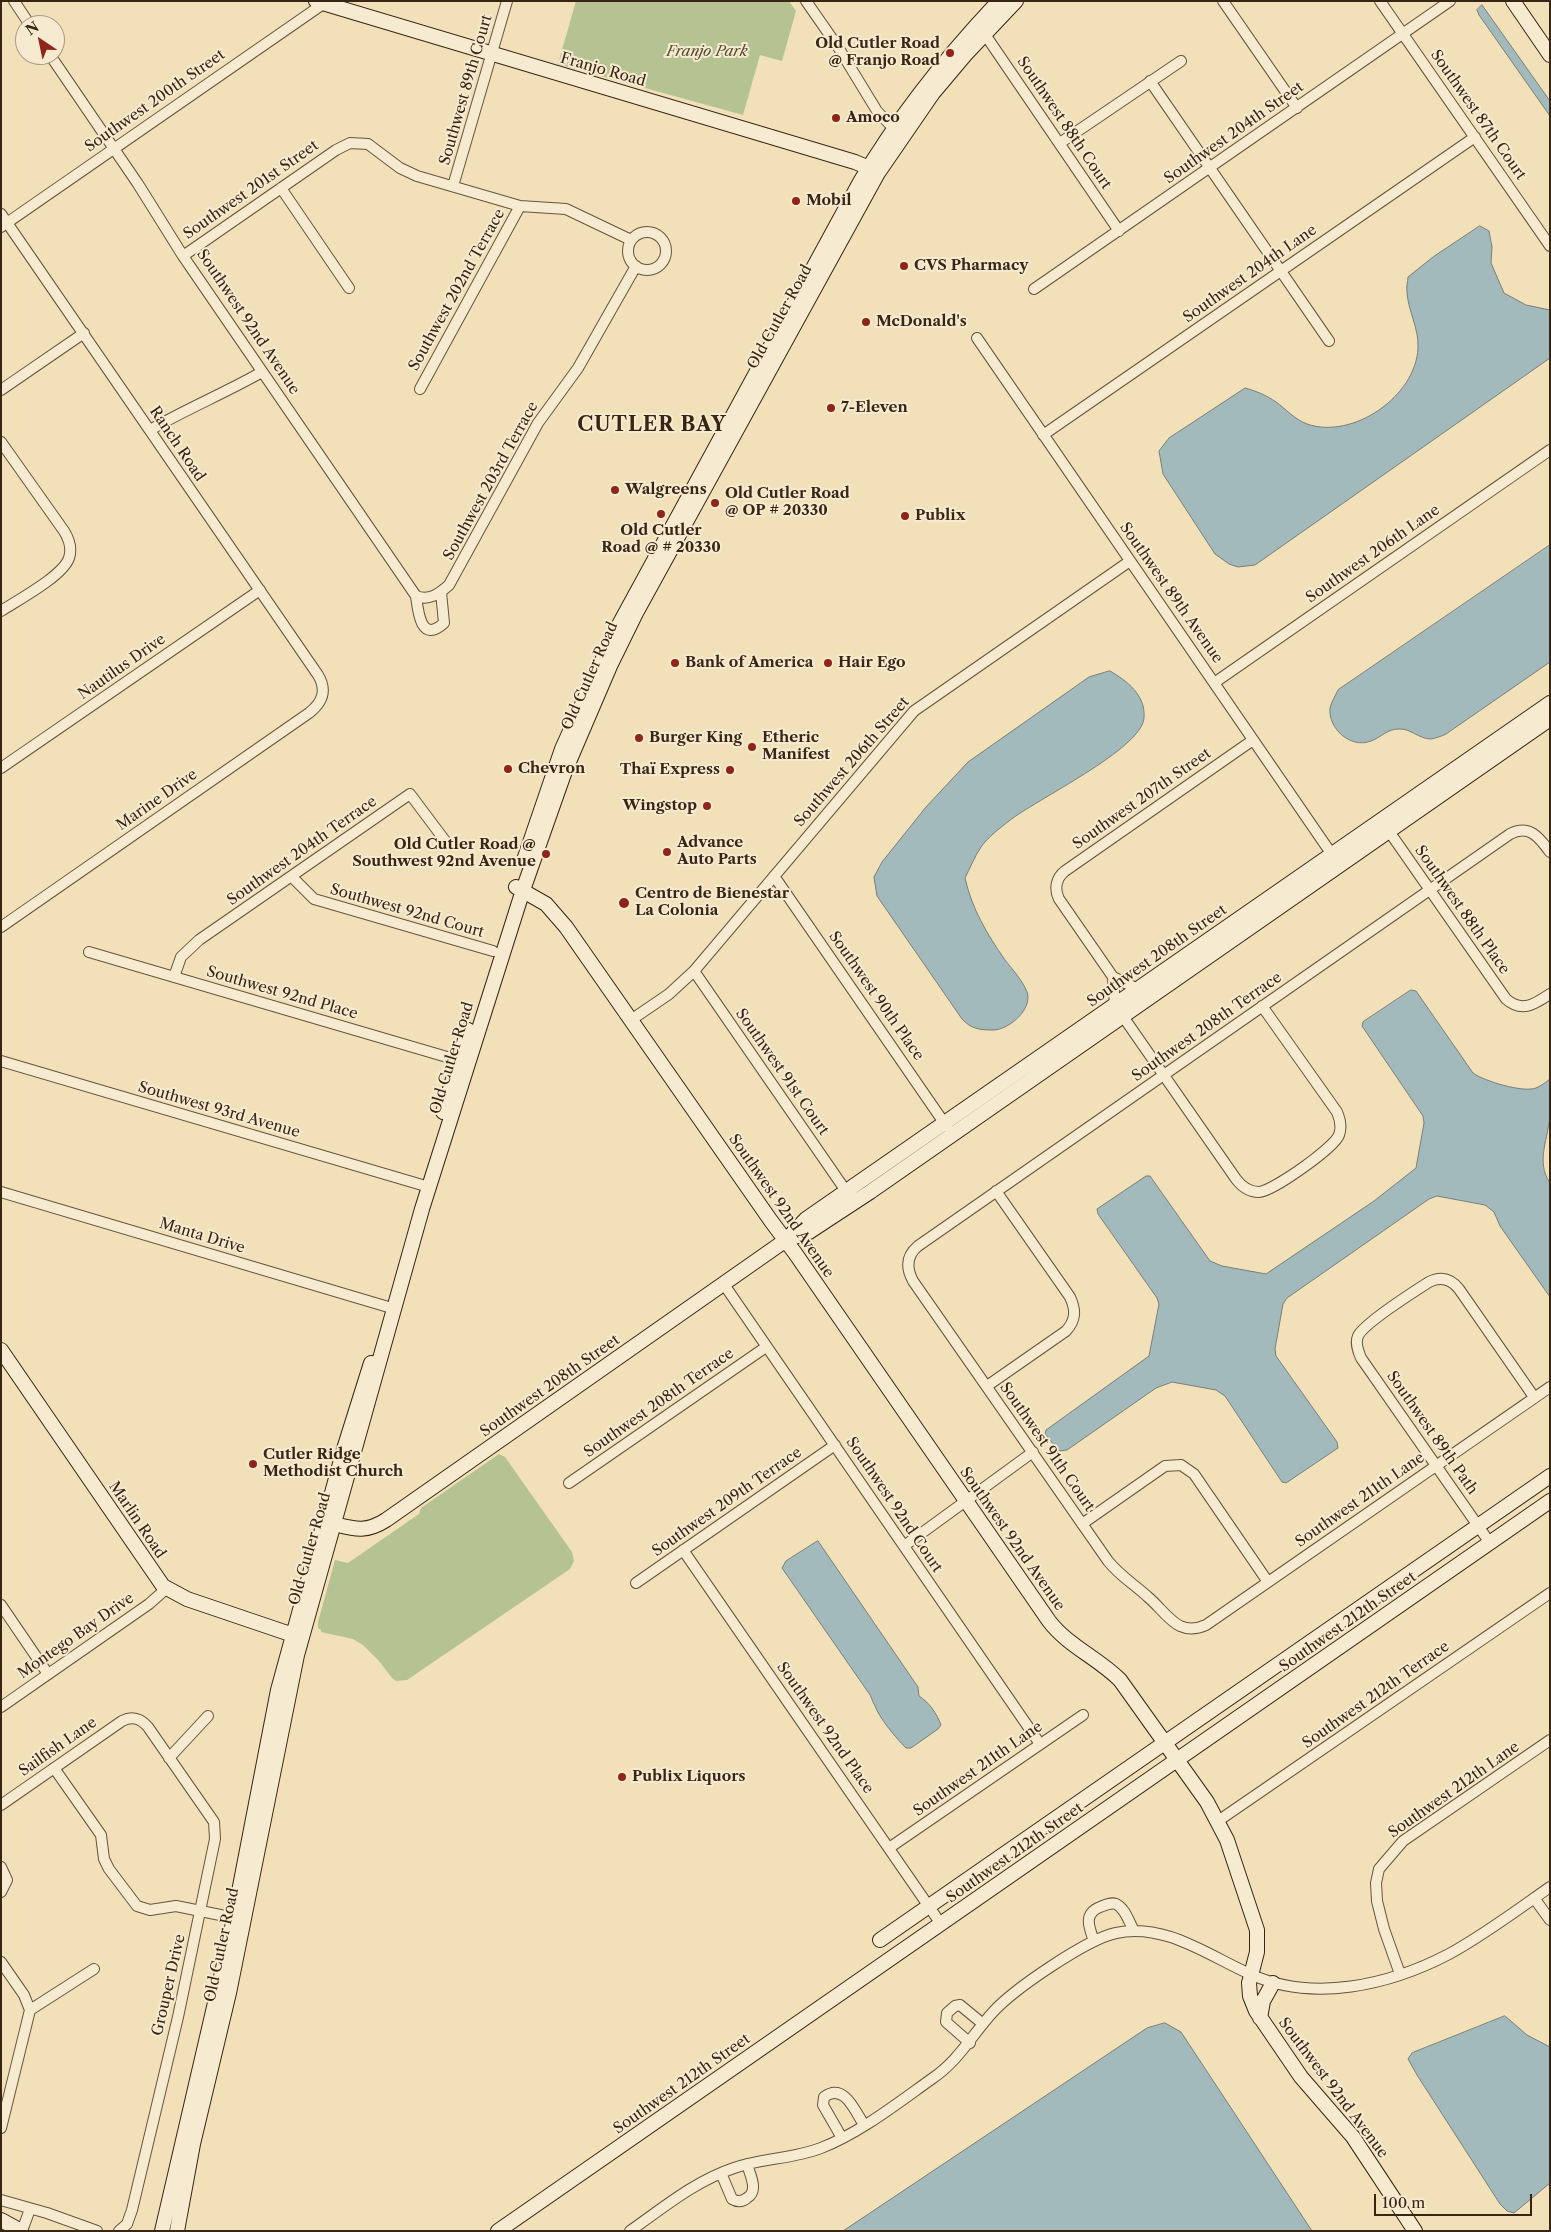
<!DOCTYPE html>
<meta charset="utf-8">
<style>
body{margin:0}
#map{position:relative;width:1551px;height:2232px;overflow:hidden;background:#f1e0b8;font-family:"Libre Caslon Text",serif}
canvas{display:block}
.frame{position:absolute;inset:0;border:2px solid #392514;pointer-events:none}
.north{position:absolute;left:15px;top:15px;width:50px;height:50px;box-sizing:border-box;background:#f6ebd1;border:1px solid #aa9c85;border-radius:50%;rotate:326deg;font-size:14px;font-weight:700;line-height:20px;text-align:center;color:#392514}
.north::after{content:'';display:block;margin:auto;width:18px;height:22px;background:#8f2418;clip-path:polygon(50% 0,100% 100%,50% 72%,0 100%)}
.scale{position:absolute;left:1374px;top:2194px;width:158px;height:22px;box-sizing:border-box;border:2px solid #392514;border-top:0;padding-left:6px;font-size:15px;line-height:18px;white-space:nowrap;color:#392514;-webkit-text-stroke:4px #f6ebd1;paint-order:stroke}
</style>
<div id="map">
<canvas width="1551" height="2232"></canvas>
<div class="frame"></div>
<div class="north">N</div>
<div class="scale">100 m</div>
</div>
<script>
const context = document.querySelector('canvas').getContext('2d');
context.lineJoin = 'round';
function fill(path, color) { context.fillStyle = color; context.fill(path, 'evenodd'); }
function trace(path, color, width, dash) { context.strokeStyle = color; context.lineWidth = width; context.lineCap = dash ? 'butt' : 'round'; context.setLineDash(dash || []); context.stroke(path); }
function write(font, color, halo, rows, align = 'center') {
  context.font = font + ' "Libre Caslon Text",serif'; context.lineWidth = 4; context.setLineDash([]); context.textBaseline = 'middle'; context.strokeStyle = halo; context.fillStyle = color; for (const [text, x, y, turn = 0] of rows) {
    context.save(); context.translate(x, y); context.rotate((+turn || 0) * Math.PI / 180); context.textAlign = isNaN(turn) ? turn : align; if (halo) context.strokeText(text, 0, 0); context.fillText(text, 0, 0); context.restore();
  }
}
fill(new Path2D(`
 M576,1H789L796,11L782,61L760,55L743,115L558,64Z
 M499,1454L505,1457L572,1552L574,1561L570,1569L407,1680L396,1681L392,1678L379,1661L363,1645L353,1639L321,1632V1630L318,1628V1622L335,1560L348,1563L419,1514L421,1508Z`), '#b5c393');
const water = new Path2D(`
 M1482,5L1550,101V116L1479,15L1477,10Z
 M1480,226L1489,231L1492,247L1491,263L1504,293L1526,305L1550,310V358L1255,565L1238,567L1229,564L1215,554L1163,474L1159,451L1169,438L1245,388C1256,391 1266,395 1276,402C1286,409 1294,419 1307,424C1353,440 1416,396 1418,348C1419,328 1408,311 1407,292C1406,287 1408,281 1408,277L1433,257Z
 M1550,545V662L1446,734C1442,736 1436,738 1431,739C1419,739 1410,728 1399,729C1387,729 1382,737 1371,741C1351,749 1328,729 1330,708C1331,702 1336,695 1338,690Z
 M1110,671C1127,681 1146,695 1144,718C1142,749 1035,800 1009,821C1000,828 988,837 981,847C975,856 970,868 965,878C972,909 987,934 1005,960C1012,969 1023,981 1027,992C1033,1009 1009,1030 993,1030C980,1030 971,1029 962,1019L877,896L874,877L882,862L926,807L968,762L1089,677Z
 M1411,990L1416,991L1473,1073C1484,1081 1523,1093 1536,1088C1541,1086 1546,1082 1550,1079C1550,1091 1550,1103 1550,1114C1549,1138 1535,1161 1550,1183V1297L1500,1226L1494,1212L1485,1205L1437,1196L1429,1199L1287,1298L1283,1304L1275,1349L1276,1356L1337,1442L1338,1448L1286,1483L1282,1482L1225,1396L1216,1390L1172,1382L1156,1388L1067,1450L1059,1451L1045,1434L1046,1430L1149,1356L1159,1304L1157,1298L1098,1214L1097,1209L1146,1176H1150L1210,1261L1222,1266L1266,1274L1374,1201L1416,1168L1424,1123L1423,1116L1362,1026L1363,1022Z
 M818,1541L918,1687L919,1696C929,1702 937,1714 941,1725L938,1729L911,1748H906C896,1738 880,1719 875,1706C872,1701 872,1697 868,1692L782,1568L786,1561Z
 M1505,2016L1527,2035L1550,2047V2183L1514,2213L1507,2211L1500,2204L1417,2075L1408,2059L1412,2053Z
 M1165,2023L1181,2032L1312,2231H843L1147,2028Z`);
fill(water, '#a2babc');
trace(water, '#787e79', 1);
const street = new Path2D(`
 M14,1L30,25
 M806,1L838,47L877,111L894,129
 M1223,1L1297,108
 M1380,1L1550,246
 M984,33L1119,231
 M50,55L138,184L183,256L416,596C429,601 439,594 449,585L538,423L578,368L636,266
 M1150,81L1329,341
 M1060,143L1181,61
 M453,186L507,1
 M281,188L349,288
 M1,214L318,675C327,690 323,702 309,713L1,927
 M1,227L326,2
 M628 251a19 19 0 1 1 38 0a19 19 0 1 1-38 0Z
 M183,256L336,150L350,143L368,144L400,168L417,176L520,206L566,209L631,240
 M1034,289L1450,1
 M977,338L1335,859
 M420,389L520,206
 M1,390L84,333
 M150,430C186,409 225,393 262,372
 M1043,435L1475,137
 M1,442L64,531C69,539 72,549 69,558C63,576 18,600 1,611
 M416,596C418,612 421,644 444,623L441,592
 M1214,683L1550,450
 M1253,740L1065,871C1056,878 1054,889 1059,899L1113,977L1115,1005L1236,1179C1242,1187 1249,1192 1259,1192C1273,1191 1334,1148 1339,1135C1342,1127 1340,1119 1337,1112L1262,1006
 M1,768L260,590
 M1386,827L1506,999C1522,1013 1535,1004 1550,994
 M1550,852C1539,837 1529,824 1510,834L918,1246C906,1256 906,1268 913,1281L1108,1561C1121,1577 1134,1584 1148,1597C1159,1606 1168,1620 1180,1626C1189,1630 1197,1629 1206,1625L1550,1387
 M774,876L947,1127
 M292,877L314,899L493,951
 M89,952L464,1062
 M694,971L846,1191
 M174,977L181,957L199,940L410,794L446,842
 M1113,977L1138,989
 M631,1020L669,994L694,971L914,711L1130,561
 M1,1061L429,1187
 M1,1192L395,1309
 M723,1283L1040,1744
 M987,1386L1066,1331C1076,1320 1076,1310 1070,1297L996,1191
 M569,1483L766,1347
 M1082,1524L1165,1466L1181,1465L1194,1474L1268,1582
 M1490,1543L1361,1358C1358,1351 1355,1343 1358,1336C1364,1323 1415,1291 1429,1282C1441,1276 1451,1279 1459,1289L1534,1397
 M904,1546L1033,1452
 M683,1550L941,1924
 M636,1583L835,1445
 M1,1605L48,1674
 M1,1707L149,1604L167,1588
 M169,1758L208,1716
 M54,1768L101,1835L104,1859L109,1869L137,1906L150,1910L176,1906L240,1919
 M1,1805L122,1721C132,1716 140,1718 148,1727L214,1822L215,1839L178,2017L132,2210L127,2224L119,2231
 M1218,1821L1550,1593
 M889,1848L1083,1715
 M1,1867L7,1880L1,1892
 M1534,1898L1550,1920
 M1094,1941C1089,1927 1083,1914 1100,1907C1105,1905 1111,1902 1116,1904C1125,1908 1129,1922 1134,1931
 M1,1962L24,1995L30,2010L1,2128
 M1400,1974L1384,1929L1377,1901L1376,1883L1379,1869L1403,1841L1550,1740
 M30,2010L94,1969
 M970,2043L946,2022L947,2013L955,2006L960,2005L983,2024
 M842,2138L823,2105L824,2097C844,2082 855,2111 864,2125
 M721,2173L732,2199C737,2202 742,2202 747,2198C759,2191 750,2175 747,2164
 M1,2200L47,2213L97,2231
 M22,2231L30,2209
 M630,2231C663,2208 695,2181 734,2168C762,2158 793,2159 821,2148C860,2133 899,2102 933,2078C959,2060 972,2035 993,2012C1014,1989 1087,1939 1116,1933C1164,1922 1209,1956 1250,1974C1313,2003 1390,1985 1449,1954C1484,1935 1517,1910 1550,1887`);
const secondary = new Path2D(`
 M316,1L855,162L876,171
 M1513,1L1550,55
 M524,860L562,749L615,632L860,182C899,116 947,56 999,1
 M516,887L546,904L566,927L771,1221L795,1253L1049,1621C1068,1646 1098,1658 1120,1680L1207,1802L1227,1840L1257,1930V1952L1249,1983L1250,1996L1256,2011L1301,2077L1353,2137L1415,2231
 M443,1112L468,1030
 M789,1239L809,1232L870,1192L1550,719
 M1,1350L163,1586L187,1599L299,1637
 M325,1522C350,1527 363,1535 386,1520L786,1240L806,1219L1550,703
 M880,1940L1550,1476
 M1260,2018L1263,2001L1273,1983
 M1,2220L21,2231
 M162,2231L230,1938L278,1690L344,1449L371,1363
 M177,2231L193,2144L229,1993L297,1655L422,1209L523,890L565,771L610,666L636,613L878,173L933,93L965,55L1016,1
 M498,2231L1550,1501`);
trace(street, '#67543d', 12);
trace(secondary, '#392514', 16);
trace(street, '#f6ebd1', 10);
trace(secondary, '#f6ebd1', 14);
for (const [x, y, r, color] of [
 [950,53,5,"#8f2418"],
 [836,118,5,"#8f2418"],
 [796,201,5,"#8f2418"],
 [904,266,5,"#8f2418"],
 [866,322,5,"#8f2418"],
 [831,408,5,"#8f2418"],
 [615,490,5,"#8f2418"],
 [715,503,5,"#8f2418"],
 [661,514,5,"#8f2418"],
 [905,516,5,"#8f2418"],
 [675,663,5,"#8f2418"],
 [828,663,5,"#8f2418"],
 [639,738,5,"#8f2418"],
 [752,747,5,"#8f2418"],
 [508,769,5,"#8f2418"],
 [730,770,5,"#8f2418"],
 [707,806,5,"#8f2418"],
 [667,852,5,"#8f2418"],
 [546,854,5,"#8f2418"],
 [624,903,6,"#8f2418"],
 [253,1464,5,"#8f2418"],
 [622,1777,5,"#8f2418"]
]) { const dot = new Path2D(); dot.arc(x, y, r, 0, 2 * Math.PI); context.fillStyle = color; context.fill(dot); trace(dot, '#f6ebd1', 2); }
write('bold 15px', '#392514', '#f6ebd1', [
 ["Old Cutler Road",940,44,"right"],
 ["@ Franjo Road",940,61,"right"],
 ["Amoco",846,118],
 ["Mobil",806,201],
 ["CVS Pharmacy",914,266],
 ["McDonald's",876,322],
 ["7-Eleven",841,408],
 ["Walgreens",625,490],
 ["Old Cutler Road",725,494],
 ["@ OP # 20330",725,511],
 ["Publix",915,516],
 ["Old Cutler",661,531,"center"],
 ["Road @ # 20330",661,548,"center"],
 ["Bank of America",685,663],
 ["Hair Ego",838,663],
 ["Burger King",649,738],
 ["Etheric",762,738],
 ["Manifest",762,755],
 ["Chevron",518,769],
 ["Thaï Express",720,770,"right"],
 ["Wingstop",697,806,"right"],
 ["Advance",677,843],
 ["Auto Parts",677,860],
 ["Old Cutler Road @",536,845,"right"],
 ["Southwest 92nd Avenue",536,862,"right"],
 ["Centro de Bienestar",635,894],
 ["La Colonia",635,911],
 ["Cutler Ridge",263,1455],
 ["Methodist Church",263,1472],
 ["Publix Liquors",632,1777]
], 'left');
write('italic 15px', '#584c34', '#f6ebd1', [
 ["Franjo Park",707,52]
]);
write('15px', '#392514', '#f6ebd1', [
 ["Franjo Road",603,70,16],
 ["Southwest 89th Court",466,90,-74],
 ["Southwest 200th Street",155,101,-35],
 ["Southwest 87th Court",1478,115,55],
 ["Southwest 88th Court",1064,123,56],
 ["Southwest 204th Street",1234,133,-35],
 ["Southwest 201st Street",251,190,-35],
 ["Southwest 204th Lane",1250,274,-35],
 ["Southwest 202nd Terrace",457,290,-61],
 ["Old Cutler Road",780,317,-61],
 ["Southwest 92nd Avenue",248,322,56],
 ["Ranch Road",177,444,56],
 ["Southwest 203rd Terrace",491,481,-61],
 ["Southwest 206th Lane",1373,554,-35],
 ["Southwest 89th Avenue",1171,593,55],
 ["Nautilus Drive",122,667,-35],
 ["Old Cutler Road",590,676,-66],
 ["Southwest 206th Street",852,762,-49],
 ["Southwest 207th Street",1142,799,-35],
 ["Marine Drive",157,800,-35],
 ["Southwest 204th Terrace",302,851,-35],
 ["Southwest 88th Place",1462,910,55],
 ["Southwest 92nd Court",407,911,16],
 ["Southwest 208th Street",1157,956,-35],
 ["Southwest 92nd Place",282,993,16],
 ["Southwest 90th Place",876,996,55],
 ["Southwest 208th Terrace",1207,1027,-35],
 ["Old Cutler Road",452,1058,-73],
 ["Southwest 91st Court",782,1072,55],
 ["Southwest 93rd Avenue",219,1110,16],
 ["Southwest 92nd Avenue",781,1206,55],
 ["Manta Drive",202,1236,17],
 ["Southwest 208th Street",550,1386,-35],
 ["Southwest 208th Terrace",659,1403,-35],
 ["Southwest 89th Path",1432,1433,55],
 ["Southwest 91th Court",1047,1447,55],
 ["Southwest 211th Lane",1360,1500,-35],
 ["Southwest 209th Terrace",727,1502,-35],
 ["Southwest 92nd Court",894,1505,56],
 ["Marlin Road",137,1520,56],
 ["Southwest 92nd Avenue",1012,1539,55],
 ["Old Cutler Road",310,1549,-74],
 ["Southwest 212th Street",1348,1622,-35],
 ["Montego Bay Drive",76,1636,-35],
 ["Southwest 212th Terrace",1376,1695,-35],
 ["Southwest 92nd Place",825,1728,55],
 ["Sailfish Lane",58,1747,-35],
 ["Southwest 211th Lane",978,1769,-35],
 ["Southwest 212th Lane",1454,1790,-35],
 ["Southwest 212th Street",1015,1853,-35],
 ["Old Cutler Road",222,1945,-78],
 ["Grouper Drive",169,1985,-77],
 ["Southwest 212th Street",682,2084,-35],
 ["Southwest 92nd Avenue",1333,2088,53]
]);
context.letterSpacing = '1px';
write('bold 20px', '#392514', '#f6ebd1', [
 ["CUTLER BAY",652,425]
]);
context.letterSpacing = '0px';
</script>
